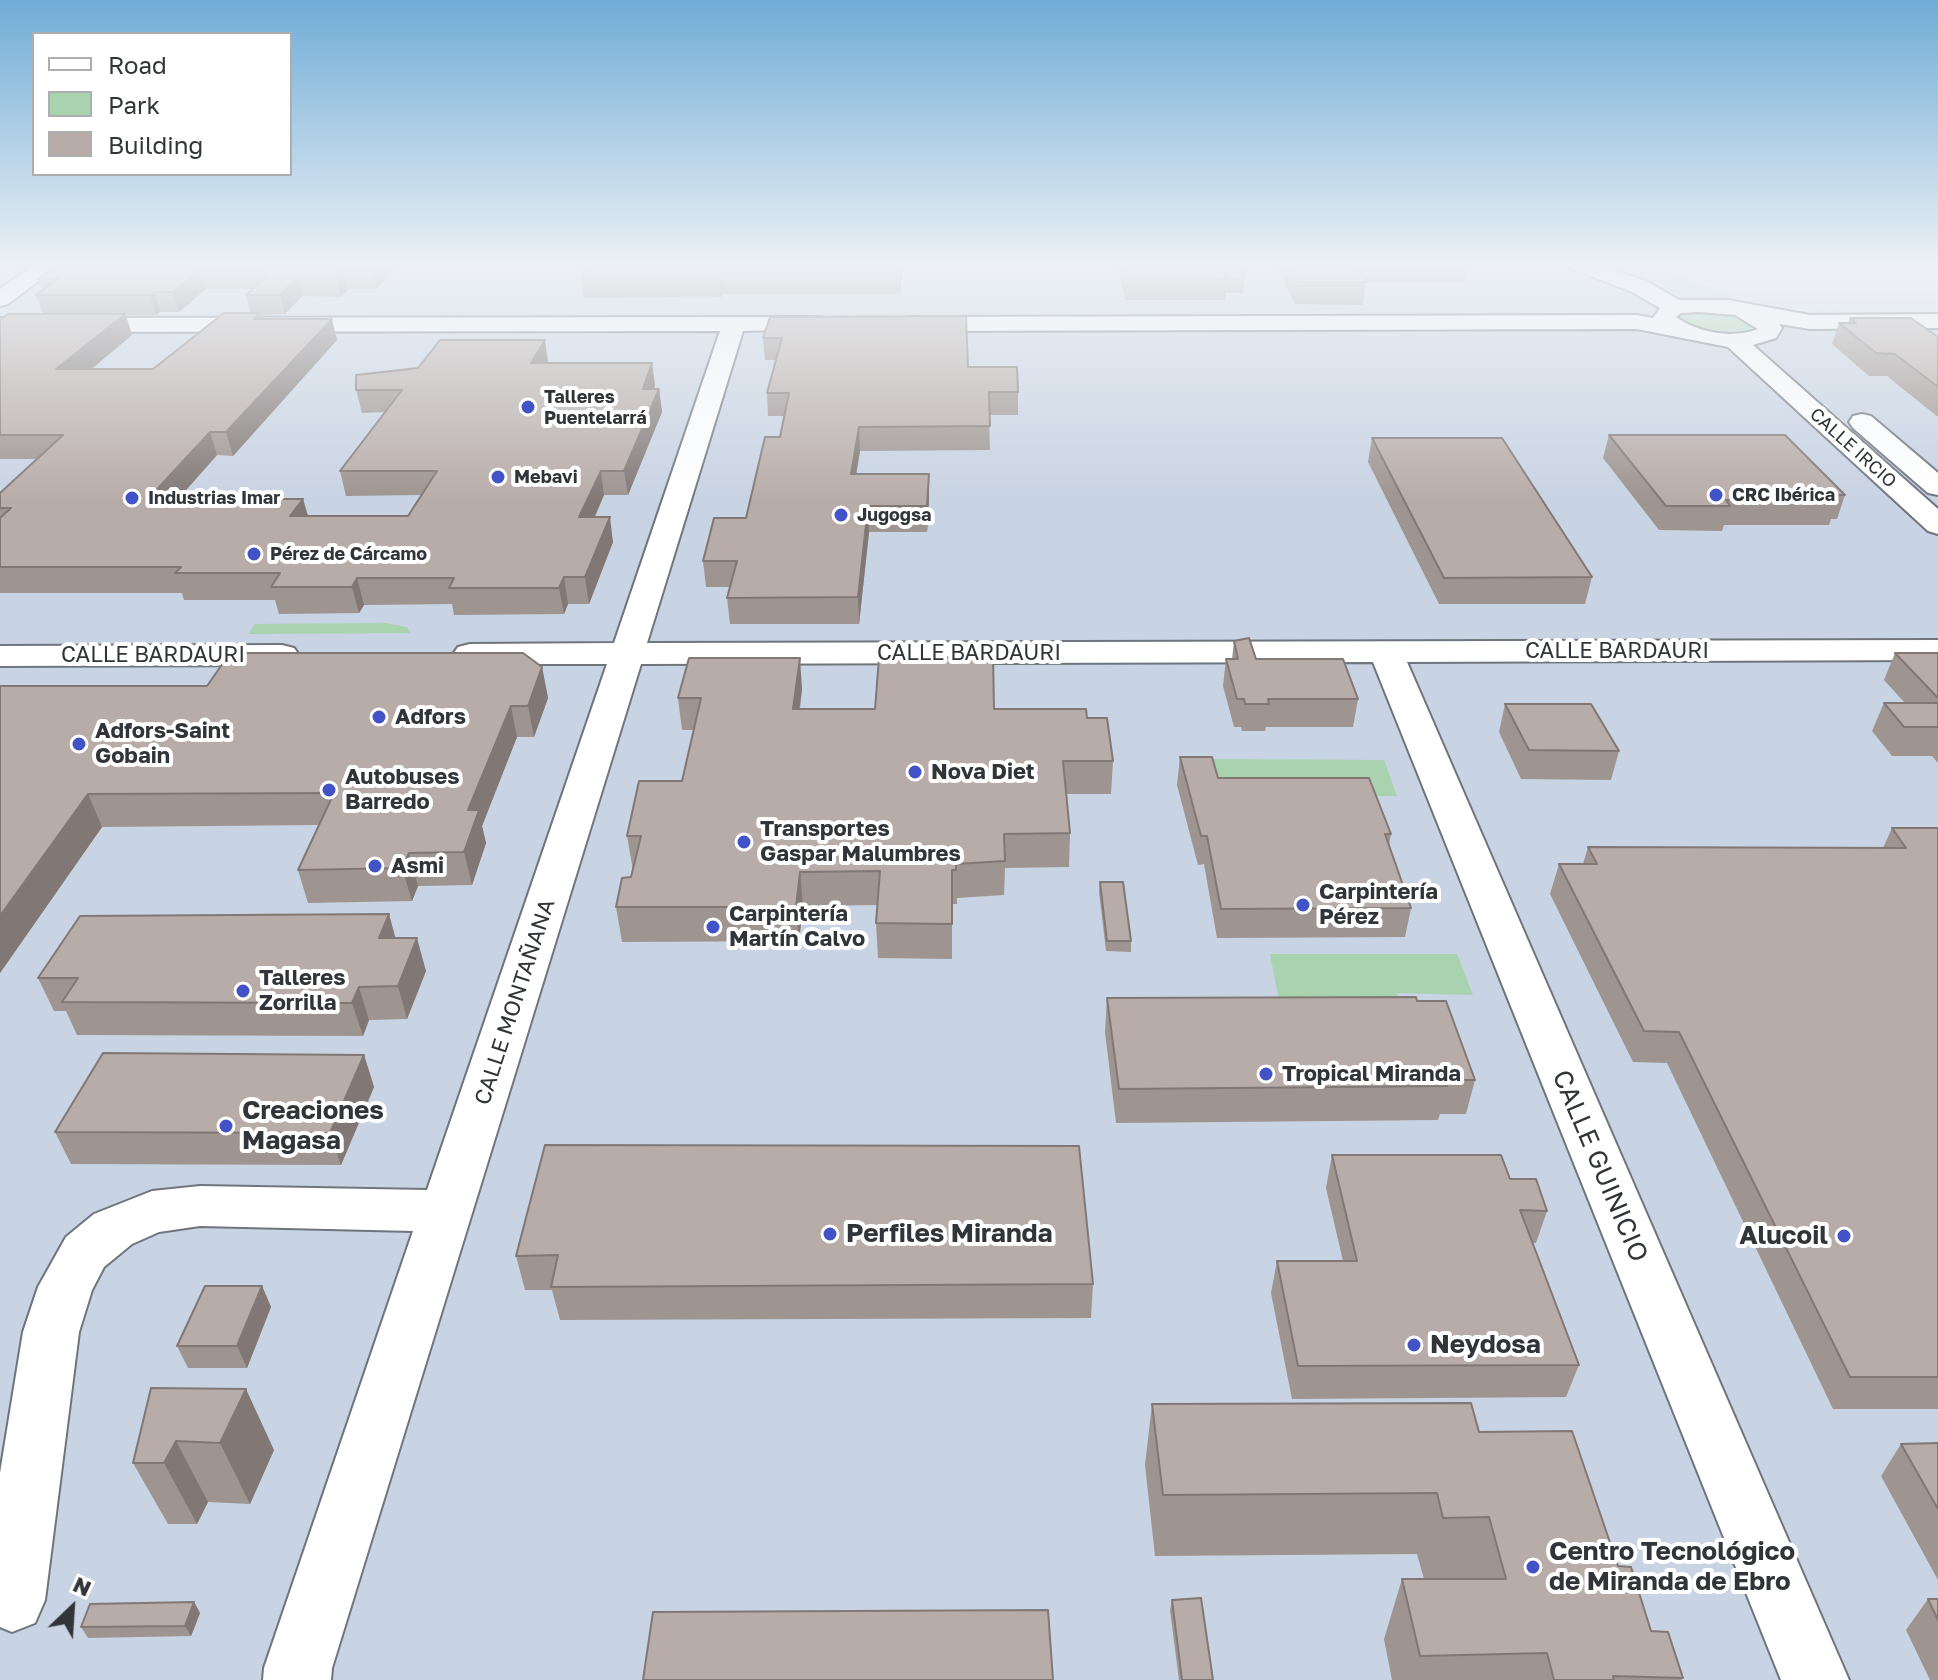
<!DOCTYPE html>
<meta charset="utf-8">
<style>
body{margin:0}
#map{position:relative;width:1938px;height:1680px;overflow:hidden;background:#d8dfe9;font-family:"Golos Text",sans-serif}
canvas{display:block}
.legend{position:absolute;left:32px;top:32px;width:260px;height:144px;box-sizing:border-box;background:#fff;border:2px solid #adaeaf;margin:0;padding:10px 14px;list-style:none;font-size:24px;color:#313438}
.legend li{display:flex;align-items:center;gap:16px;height:40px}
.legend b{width:40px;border:2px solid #adaeaf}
.north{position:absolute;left:32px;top:1568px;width:80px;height:80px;-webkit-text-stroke:6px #fff;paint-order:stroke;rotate:25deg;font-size:22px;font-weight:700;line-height:32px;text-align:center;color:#313438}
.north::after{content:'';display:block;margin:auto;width:28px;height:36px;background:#313438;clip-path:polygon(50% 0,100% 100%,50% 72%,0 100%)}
</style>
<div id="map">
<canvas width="1938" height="1680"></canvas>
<ul class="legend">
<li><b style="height:10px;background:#fff"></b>Road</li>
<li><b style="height:22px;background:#a9d3ae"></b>Park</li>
<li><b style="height:22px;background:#b8aca8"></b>Building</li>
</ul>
<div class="north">N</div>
</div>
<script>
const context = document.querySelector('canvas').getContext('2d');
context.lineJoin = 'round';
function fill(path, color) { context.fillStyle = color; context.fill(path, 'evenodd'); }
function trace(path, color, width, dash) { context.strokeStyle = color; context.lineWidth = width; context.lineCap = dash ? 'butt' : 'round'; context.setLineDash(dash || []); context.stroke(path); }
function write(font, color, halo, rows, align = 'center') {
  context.font = font + ' "Golos Text",sans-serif'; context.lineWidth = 8; context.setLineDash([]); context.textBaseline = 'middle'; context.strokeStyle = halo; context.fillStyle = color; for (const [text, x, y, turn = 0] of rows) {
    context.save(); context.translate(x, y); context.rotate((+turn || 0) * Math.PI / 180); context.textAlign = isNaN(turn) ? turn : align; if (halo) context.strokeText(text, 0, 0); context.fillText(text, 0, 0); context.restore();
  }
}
fill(new Path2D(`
 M0,265H1653L1748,302L1791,311L1938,312V1680H0Z`), '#c8d3e3');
fill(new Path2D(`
 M1729,311L1759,327L1757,331L1714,335L1679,324L1674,315L1680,312Z
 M385,623L407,627L410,633L248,634L255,624Z
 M1206,759L1384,760L1397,796L1213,798Z
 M1270,954H1457L1473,995L1397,993L1409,1030L1285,1031Z`), '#a9d3ae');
const minor = new Path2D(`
 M35,265H60L8,304L0,306V289Z
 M1569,265H1600L1648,282L1679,300H1728L1810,315L1938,314V328L1810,329L1779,324L1782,328L1776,338L1753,345L1938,509V534L1928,531L1728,347L1637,329L912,331L904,329L901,324L904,319L912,317L1637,315L1653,318L1660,308L1632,292L1572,269ZM1699,312L1735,315L1758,329C1732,339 1699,333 1676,317L1681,313Z
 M820,317L828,319L831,324L828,329L743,331L647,643L1938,640V660L1407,662L1849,1680H1781L1373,662L641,664L332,1668L331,1680H263L264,1668L413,1231L200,1226L159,1232L132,1244L104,1267L92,1290L79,1332L45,1600L35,1623L12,1632L0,1627V1473L23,1332L38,1287L66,1237L94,1214L152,1191L200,1186L427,1190L607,664H470L458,661L453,654L458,647L470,644L614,643L720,331L0,332V318Z
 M1862,414L1871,416L1938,473V495L1928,493L1853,428L1849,422L1853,416Z
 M282,645L294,648L299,655L294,662L282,665L0,666V646Z`);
trace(minor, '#6f757d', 4);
fill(minor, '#fff');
fill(new Path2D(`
 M57,265H396L377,289H348L341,297L302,296L285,314L260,315L261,319L337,340L233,456L217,455L178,499H303L308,516H408L421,495L346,496L340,471L385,412L362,413L356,390L418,368L545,340L547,363L655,385L654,389H659L662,412L628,495H604L595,517L613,542L589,604H568L564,614L454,615L452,604L364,605L359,613L279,614L275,600H184L182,593H0V493L37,459H0V320L43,314L36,295L42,290L38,279ZM206,289H253L246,295L251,313L153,369H91L132,335L126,315H156L160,312H179Z
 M903,265L900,294H723L721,297L584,298L581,277Z
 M1117,265H1241L1245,273L1243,293H1225V300H1125Z
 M1275,265H1467L1464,282H1366L1363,305L1295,304Z
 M770,317L968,367L1018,392V415H989L990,450L860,451L856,474H929V499L927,532H869L859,624H730L727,598L730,587H706L703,561L746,518L780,437L785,416H768L767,393L776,360H765L763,338Z
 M1850,318L1938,337V417L1887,376H1869L1832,344L1839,323H1848Z
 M1609,435L1845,495L1837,519H1831L1829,525H1724L1722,531L1659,530L1603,458Z
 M1372,438L1592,577L1585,604H1439L1368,462Z
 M1234,641L1256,659L1358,699L1353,727H1266L1265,731H1242L1241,727H1234L1223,686L1226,659H1232Z
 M1895,653H1938V763L1932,756H1892L1872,731L1884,703H1905L1884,680Z
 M542,667L548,698L534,737H517L482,826L486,843L472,885L418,886L412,901L308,903L298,870L319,825L102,827L0,973V686H207Z
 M802,689L800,709H994L1087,718L1113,761L1111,794H1066L1070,833L1069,867L1005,868L1004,895L957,898V904H952V959L878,958L876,923L878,905L803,906L799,941L622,942L616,907L631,877L633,870L627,836L682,781L694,730H682L678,698Z
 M1505,704L1619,751L1611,780L1521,779L1499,732Z
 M1180,757L1218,778L1391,834L1389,845L1411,908L1405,937L1217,938L1204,864L1198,865L1177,785Z
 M1892,828H1938V1409H1833L1667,1063L1633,1062L1550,894L1559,864H1583L1588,847L1883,848Z
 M1100,882L1131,941V952L1106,951L1099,892Z
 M395,938L426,971L407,1019L369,1020L363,1036L77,1035L66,1011H54L38,978Z
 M1107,998L1417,1001L1475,1080L1466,1114H1440L1438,1120L1116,1123L1105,1032Z
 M364,1055L374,1087L341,1165L71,1164L55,1132Z
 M545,1145L1093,1284L1091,1318L560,1320L552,1290H525L516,1256Z
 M1332,1155L1510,1179L1547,1211L1536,1243H1532L1579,1365L1566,1397L1292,1399L1271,1293L1277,1261H1343L1326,1188Z
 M262,1286L271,1307L247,1368H188L177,1346Z
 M151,1388L274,1450L250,1504L208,1502L197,1524H168L133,1463Z
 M1152,1404L1479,1432L1618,1566L1651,1631L1683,1678L1681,1680H1392L1384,1639L1402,1579L1467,1578L1424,1579L1417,1554L1155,1556L1145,1465Z
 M1938,1443V1580L1881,1476L1901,1444Z
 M1928,1599H1938V1680H1930L1906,1630Z
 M1172,1600L1213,1680H1179L1170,1610Z
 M194,1602L200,1613L191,1636L88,1638L81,1627Z`), '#9e9490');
fill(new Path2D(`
 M376,265H396L377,289L373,269Z
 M901,265H903L900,294V274Z
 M344,269L348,289L341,297L336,277Z
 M200,270L206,289L179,312L173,292Z
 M721,274L723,294L721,297L720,277Z
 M298,277L302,296L285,314L280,295Z
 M154,292L160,312L156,315L150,295Z
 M125,314L132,335L64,392L56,369Z
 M332,319L337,340L233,456L226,432Z
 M545,340L548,362L534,386L531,363Z
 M652,363L655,385L646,412L643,389Z
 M659,389L662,412L628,495L624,471Z
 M859,427L860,451L852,499L851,474Z
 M210,432L217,455L156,524L148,499Z
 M601,471L604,495L583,542L579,517Z
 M929,474V499L927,532V506Z
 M303,499L310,524L290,516Z
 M868,506L869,532L859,624L858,597Z
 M610,517L613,542L589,604L585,577Z
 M564,577L568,604L564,614L559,588Z
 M357,578L364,605L359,613L352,587Z
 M800,658L802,689L795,741L793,709Z
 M542,667L548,698L534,737L528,706Z
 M511,706L517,737L482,826L486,843L472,885L464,852L468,810Z
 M88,794L102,827L0,973V916Z
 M409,853L418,886L412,901L402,868Z
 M800,872L803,906L799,941L796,907Z
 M389,914L398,947L379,938Z
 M417,938L426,971L407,1019L398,986Z
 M359,987L369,1020L363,1036L352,1003Z
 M364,1055L374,1087L341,1165L330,1133Z
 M262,1286L271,1307L247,1368L237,1346Z
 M246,1389L274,1450L250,1504L220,1443Z
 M176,1441L208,1502L197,1524L164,1463Z
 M194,1602L200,1613L191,1636L185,1626Z`), '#817876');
const building = new Path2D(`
 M57,265H376L373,269H344L336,277H298L280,295H246L266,277H252L259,270H200L173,292H154L150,295H36L59,278L38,279Z
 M588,265H901L900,274H721L720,277H581Z
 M1123,265H1241L1245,273H1224L1227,279H1126Z
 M1288,265H1356L1366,282H1297Z
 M224,313H260L254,319H332L226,432H210L148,499H303L290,516H408L437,471H340L402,390H356V375L418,368L440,340H545L531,363H652L643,389H659L624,471H601L579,517H610L585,577H564L559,588H449L454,578H357L352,587H271L280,573H175L181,567H0V518L11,508H0V493L63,435H0V320L8,314H125L56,369H153Z
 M966,316L968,367H1017L1018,392H989L990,426L859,427L851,474H929L927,506H868L858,597L727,598L737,561H703L714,518H746L765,437H780L789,393H767L782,338H763L770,317Z
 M1850,318H1911L1938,337V387L1895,354L1876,353L1839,323H1856Z
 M1609,435H1785L1845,495H1832L1838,500H1726L1730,506H1666Z
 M1372,438H1502L1592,577L1444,578Z
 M1249,638L1256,659H1343L1358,699H1268L1269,704H1245L1244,699H1237L1226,659H1238L1234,641Z
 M230,653H523L542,667L528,706H511L468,810H479L464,852L409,853L402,868L298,870L334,793L88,794L0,916V686H207Z
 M1895,653H1938V698Z
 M993,657L994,709H1086L1087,718H1107L1113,761H1063L1070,833L1004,834L1005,861L956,864V870H952V924L876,923L880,871L800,872L796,907H616L622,878L631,877L641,836H627L639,781H682L701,698H678L689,658H800L793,709H875L879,658Z
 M1884,703H1938V727H1904Z
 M1505,704H1591L1619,751L1529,750Z
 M1180,757H1212L1218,778H1369L1391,834H1385L1411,908L1221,909L1207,836H1201Z
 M1892,828H1938V1377H1850L1679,1032L1644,1031L1559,864H1597L1588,847L1906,848Z
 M1100,882H1123L1131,941H1107Z
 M389,914L379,938H417L398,986L359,987L352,1003L62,1002L78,978H38L80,916Z
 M1416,997L1417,1001H1446L1475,1080H1444L1447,1086L1119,1089L1107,998Z
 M103,1053L364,1055L330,1133L55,1132Z
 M545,1145L1079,1146L1093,1284L551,1287L558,1255L516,1256Z
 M1332,1155H1501L1510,1179H1536L1547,1211L1520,1210L1579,1365L1298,1366L1277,1261H1357Z
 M205,1286H262L237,1346H177Z
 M151,1388L246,1389L220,1443L176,1441L164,1463H133Z
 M1471,1403L1479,1432L1572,1431L1618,1566L1631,1567L1651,1631L1668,1632L1683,1678L1613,1676L1614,1680H1554L1547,1653L1420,1656L1402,1579H1506L1489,1517L1443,1518L1437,1493L1163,1495L1152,1404Z
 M1938,1443V1509L1901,1444Z
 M1201,1598L1213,1680H1182L1172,1600Z
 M1928,1599H1938V1620Z
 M194,1602L185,1626L81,1627L90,1604Z
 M1048,1610L1053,1680H643L653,1612Z`);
fill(building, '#b8aca8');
trace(building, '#817876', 2);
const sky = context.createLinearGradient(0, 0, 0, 501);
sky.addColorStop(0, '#6facd6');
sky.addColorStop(0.53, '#edf1f5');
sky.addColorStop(1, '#edf1f500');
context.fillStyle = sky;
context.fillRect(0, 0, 1938, 501);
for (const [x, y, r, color] of [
 [528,407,8,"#4153c7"],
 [498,477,8,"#4153c7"],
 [1716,495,8,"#4153c7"],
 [132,498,8,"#4153c7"],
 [841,515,8,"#4153c7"],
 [254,554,8,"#4153c7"],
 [379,717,8,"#4153c7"],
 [79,744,8,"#4153c7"],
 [915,772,8,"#4153c7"],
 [329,790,8,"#4153c7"],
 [744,842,8,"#4153c7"],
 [375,866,8,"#4153c7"],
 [1303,905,8,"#4153c7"],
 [713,927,8,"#4153c7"],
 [243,991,8,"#4153c7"],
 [1266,1074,8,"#4153c7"],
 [226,1126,8,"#4153c7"],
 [830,1234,8,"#4153c7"],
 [1844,1236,8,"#4153c7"],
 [1414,1345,8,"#4153c7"],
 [1533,1567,8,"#4153c7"]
]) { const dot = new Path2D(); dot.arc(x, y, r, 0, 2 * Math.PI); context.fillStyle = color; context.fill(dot); trace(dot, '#fff', 3); }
write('bold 18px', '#313438', '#fff', [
 ["Talleres",544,397],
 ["Puentelarrá",544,418],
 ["Mebavi",514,477],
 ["CRC Ibérica",1732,495],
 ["Industrias Imar",148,498],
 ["Jugogsa",857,515],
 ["Pérez de Cárcamo",270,554]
], 'left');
write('18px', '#313438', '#fff', [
 ["CALLE IRCIO",1853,448,42]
]);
write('22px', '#313438', '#fff', [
 ["CALLE BARDAURI",1617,651],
 ["CALLE BARDAURI",969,653],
 ["CALLE BARDAURI",153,655],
 ["CALLE MONTAÑANA",515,1002,-72]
]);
write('bold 22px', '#313438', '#fff', [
 ["Adfors",395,717],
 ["Adfors-Saint",95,731],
 ["Gobain",95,756],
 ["Nova Diet",931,772],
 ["Autobuses",345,777],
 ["Barredo",345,802],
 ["Transportes",760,829],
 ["Gaspar Malumbres",760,854],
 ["Asmi",391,866],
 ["Carpintería",1319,892],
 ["Pérez",1319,917],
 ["Carpintería",729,914],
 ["Martín Calvo",729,939],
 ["Talleres",259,978],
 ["Zorrilla",259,1003],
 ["Tropical Miranda",1282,1074]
], 'left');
write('bold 26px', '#313438', '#fff', [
 ["Creaciones",242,1111],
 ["Magasa",242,1141],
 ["Perfiles Miranda",846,1234],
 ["Alucoil",1828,1236,"right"],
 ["Neydosa",1430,1345],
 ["Centro Tecnológico",1549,1552],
 ["de Miranda de Ebro",1549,1582]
], 'left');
write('26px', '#313438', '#fff', [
 ["CALLE GUINICIO",1600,1166,67]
]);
</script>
